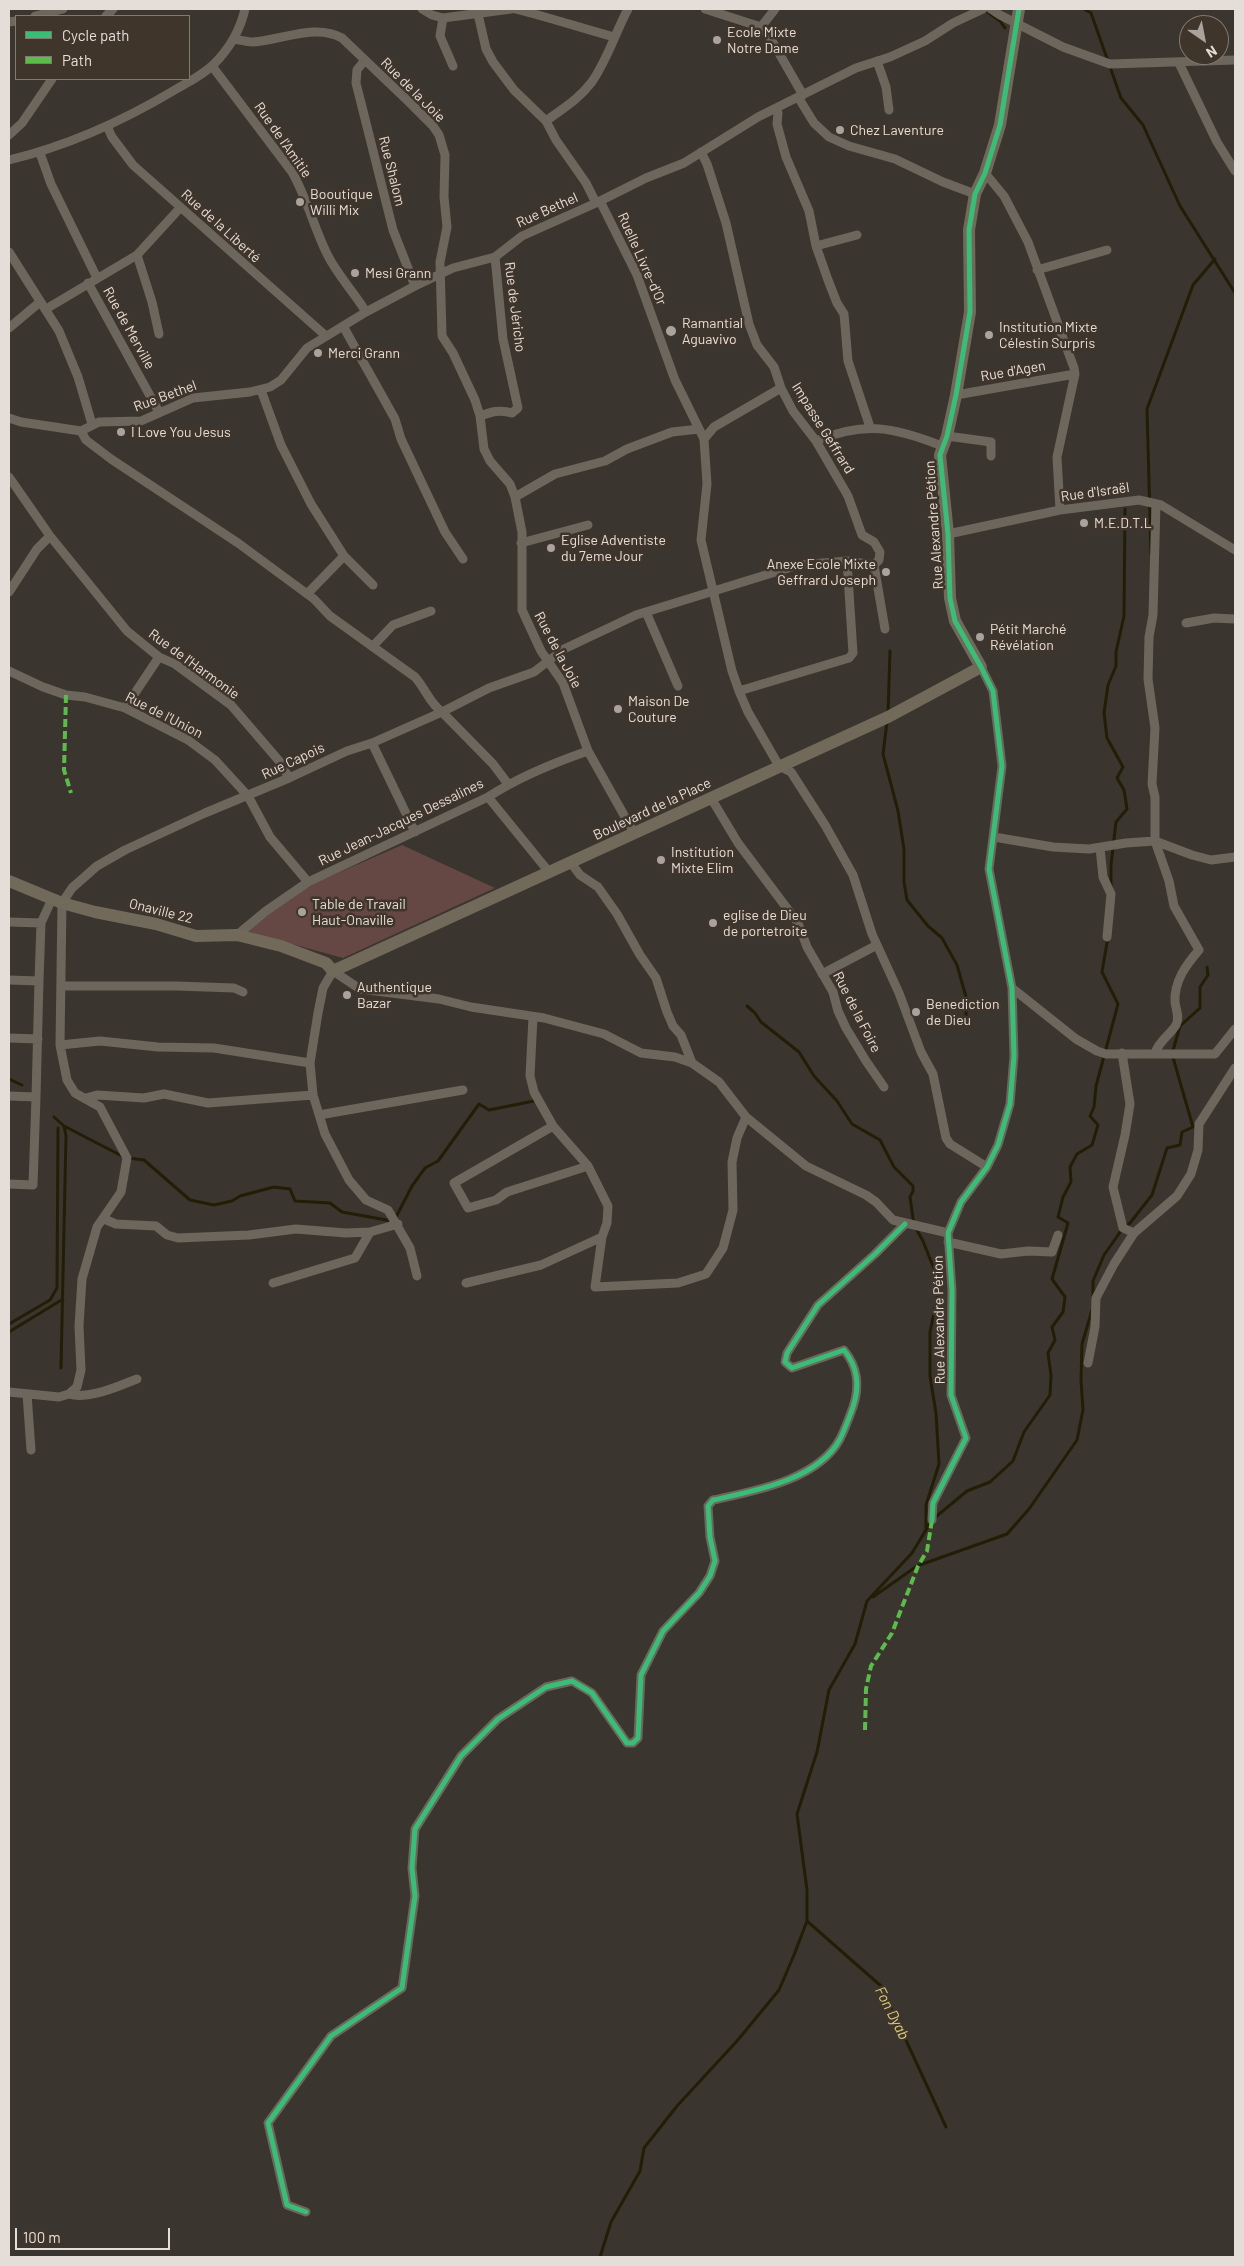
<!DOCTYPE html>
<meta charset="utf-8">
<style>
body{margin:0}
#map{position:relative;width:1244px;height:2266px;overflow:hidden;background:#3b3530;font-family:Barlow,sans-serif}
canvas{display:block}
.frame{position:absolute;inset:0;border:10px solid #e5ded8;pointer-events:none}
.legend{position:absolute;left:15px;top:15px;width:175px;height:65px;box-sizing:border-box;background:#40352b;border:1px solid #827970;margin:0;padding:6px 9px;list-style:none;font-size:15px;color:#e5ded8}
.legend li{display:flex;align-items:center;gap:10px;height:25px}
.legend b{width:25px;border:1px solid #827970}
.north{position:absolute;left:1179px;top:15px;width:50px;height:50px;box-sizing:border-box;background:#40352b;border:1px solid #827970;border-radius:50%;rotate:147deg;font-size:14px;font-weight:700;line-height:20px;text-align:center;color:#e5ded8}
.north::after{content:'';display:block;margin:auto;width:18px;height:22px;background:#aaa39d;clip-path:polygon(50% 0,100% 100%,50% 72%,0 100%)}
.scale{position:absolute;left:15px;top:2228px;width:155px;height:22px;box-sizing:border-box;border:2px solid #e5ded8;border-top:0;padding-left:6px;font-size:15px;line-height:18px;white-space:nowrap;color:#e5ded8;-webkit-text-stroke:4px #40352b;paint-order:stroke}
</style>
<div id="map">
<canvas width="1244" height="2266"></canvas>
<div class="frame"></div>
<ul class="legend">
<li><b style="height:6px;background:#3abd76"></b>Cycle path</li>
<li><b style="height:6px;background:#5cbc4b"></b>Path</li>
</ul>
<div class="north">N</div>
<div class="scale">100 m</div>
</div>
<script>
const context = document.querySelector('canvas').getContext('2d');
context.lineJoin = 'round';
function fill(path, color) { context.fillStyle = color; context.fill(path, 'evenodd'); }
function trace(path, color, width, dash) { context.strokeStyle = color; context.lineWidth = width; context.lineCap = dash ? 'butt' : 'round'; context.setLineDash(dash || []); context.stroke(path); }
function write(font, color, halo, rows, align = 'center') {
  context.font = font + ' Barlow,sans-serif'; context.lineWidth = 5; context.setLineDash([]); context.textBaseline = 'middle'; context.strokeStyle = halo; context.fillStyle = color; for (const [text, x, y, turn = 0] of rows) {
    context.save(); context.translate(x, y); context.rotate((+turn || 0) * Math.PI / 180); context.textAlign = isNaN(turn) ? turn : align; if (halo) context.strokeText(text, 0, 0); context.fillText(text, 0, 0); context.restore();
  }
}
fill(new Path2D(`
 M402,845L495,888L343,958L245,931L301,889Z`), '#654743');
trace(new Path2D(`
 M1084,9L1091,13L1121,98L1143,125L1180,206L1235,293
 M985,10L1000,21L1005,28
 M1151,554L1147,409L1193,285L1215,259
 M888,714L890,651
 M887,722L883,754L898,811L904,849V882L907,900L928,926L942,938L957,965L966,997V1022
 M1111,889V865L1116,822L1127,809L1124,790L1117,778L1123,767L1107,738L1104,713L1108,685L1116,666V652L1124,616L1125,509
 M747,1006L755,1013L761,1022L799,1052L814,1076L837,1101L852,1124L880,1140L894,1167L913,1186V1191L910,1197L914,1225L923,1241L940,1284L930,1332V1376L936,1413L939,1464L926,1505V1529
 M9,1079L22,1085
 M54,1117L64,1126L122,1156
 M128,1158L144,1160L190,1200L214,1205L232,1201L240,1196L274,1187L290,1189L295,1201L330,1203L342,1212L392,1221
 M395,1219L412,1186L425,1168L438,1161L479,1104L489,1110L534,1101
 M1093,1296V1281L1104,1255L1123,1228L1130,1223L1152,1195L1167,1148L1180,1145L1182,1132L1193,1127L1172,1054L1180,1026L1200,1008V987L1208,975L1207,967
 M9,1324L50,1300L57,1288L58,1128
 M9,1332L63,1299
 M61,1368L66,1136L64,1126
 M873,1597L917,1566L1007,1534L1029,1509L1077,1440L1083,1410L1081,1380L1082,1344L1092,1310
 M807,1921L881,1986L946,2127
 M600,2257L611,2222L640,2171L644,2148L677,2106L737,2041L779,1990L794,1955L807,1921V1890L797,1814L817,1752L829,1690L855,1644L867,1601L912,1553L932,1520L967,1491L990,1482L1013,1461L1024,1432L1050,1395L1051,1375L1048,1353L1055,1340L1052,1327L1063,1312L1065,1297L1052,1279L1068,1223L1058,1217L1063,1197L1071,1182L1070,1167L1077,1154L1092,1145L1098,1125L1090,1116L1094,1107L1096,1086L1118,1004L1102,972L1108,937`), '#221e06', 3);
trace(new Path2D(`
 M422,9L432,15L443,18L440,36L453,66
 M515,9C548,17 581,28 614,37
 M705,9L761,27L768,34L803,95
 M991,9L1000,15L1063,47L1110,64L1235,60
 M478,14L486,49L493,62L514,90L546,121L556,140L586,183L596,203
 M35,16L63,9
 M106,16L113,9
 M443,18L511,9
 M9,22L16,21
 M761,27L775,9
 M234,39C240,40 247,42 253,42C282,40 316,23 342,38L409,102L433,126L439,135L445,155L444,197L447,227L440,262L442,336L453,353L475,400L480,416L484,449L490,461L510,484L515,497L522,532V610L541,651L563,683L588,751L634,833
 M364,61L357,70L356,83L393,230L415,286
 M877,61L886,87L889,110
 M1179,63L1217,142L1235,171
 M212,66L292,172C307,198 314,228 327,254C338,276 354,292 366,312
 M798,97L814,123L829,137L849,146L895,159L943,182L975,194
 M776,108L778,113L777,124L786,157L809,211L816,246L828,280L837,303L844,314L848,361L870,427
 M546,121C562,109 579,99 591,83C607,61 615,33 628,9
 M107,126L112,137L133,165L326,336
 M9,135L22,123L52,79
 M701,152L707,164L726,223L749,324L757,345L774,367L781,388L793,411L816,441L848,496L862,535L874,542L880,552L879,560L874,565L885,629
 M40,153L51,184L97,278
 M9,160C67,146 121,122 173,91C186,83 202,76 214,64C230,48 240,31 245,9
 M985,173L1004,196L1028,242L1074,368L1075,374L1057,457L1060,510
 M600,201L637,275L675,380L704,439
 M816,246L857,235
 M9,252L59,331L78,377L92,424
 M137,255L152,302L159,334
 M1037,270L1107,250
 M88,283L159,412
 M46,309L137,255L180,208
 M343,326L395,419L401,439L445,532L463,559
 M9,328L40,302
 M781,388L714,427L704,439L707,484L701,540L732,671L739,691L748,712L779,766L791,772L825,825L853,875L872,934L899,993L921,1052L933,1074L946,1138L950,1144L987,1167
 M261,390L281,445L311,504L344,556L373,585
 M956,395L1075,374
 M480,416C491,412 500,409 512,413L518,408L503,339L495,257
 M9,418L21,422L81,431L99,422L141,421L193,398L250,392L270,387L281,380L307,348L366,312L415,286L453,268L495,257L522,236L596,203L646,178L684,163L758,117L856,68L890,57L925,41L953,23L983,9
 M81,431L86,440L111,459L238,543L314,599L330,616L415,677C425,688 430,704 442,712L493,764L508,784
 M947,436L991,442V456
 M816,441C865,421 894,427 942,446
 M9,477L50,536L127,631L159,657L175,664L231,705L280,762L289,778
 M515,497L555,474L605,461L627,449L672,432L699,429
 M948,534L1060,510L1139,500L1161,505L1235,550
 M521,543L588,525
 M9,592L37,549L50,536
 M307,594L344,556
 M646,612L678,686
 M1186,623L1214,618L1235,619
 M373,646L393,625L431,611
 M9,671L43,687L66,695L85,697L125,708L188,740L215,760L248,796L270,837L308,882
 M739,691L849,658L853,653L847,561
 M125,708L159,657
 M372,743L415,832
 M488,797L549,872
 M711,798L738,843L798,923L807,947L833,992L838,1011L846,1028L866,1061L884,1087
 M994,837L1053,847L1089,849L1126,843L1155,841L1192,855L1211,860L1235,857
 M1100,848L1103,877L1111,894L1107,937
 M571,863L580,875L598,887L617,914L640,955L656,978L667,1012L673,1026L681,1035L692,1063
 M9,922L41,923L39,981
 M41,923L52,899
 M237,935L266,911L308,882L488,797C519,777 553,763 588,751
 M822,974L877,945
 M9,980L39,981L36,1097L9,1096
 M61,986H177L234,988L243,992
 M1012,988L1076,1039L1097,1051L1106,1054H1215L1235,1029
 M9,1038L38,1039
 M60,1045L100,1041L158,1047L214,1048L310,1063
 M1122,1053L1130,1104L1125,1135L1113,1187L1123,1228L1134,1233
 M1155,1053C1159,1041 1170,1035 1176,1025C1180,1017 1176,1010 1175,1002C1174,981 1186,965 1199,950L1174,906L1169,881L1155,841V797L1152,784L1155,728L1148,679L1149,637L1153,615L1156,504
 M86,1098L97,1095L144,1098L164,1094L208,1103L313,1095
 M319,1115L463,1090
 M553,1126L454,1183L468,1208L496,1200L507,1192L588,1166
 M9,1184L33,1185L36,1097
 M104,1219L116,1224L156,1226L167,1235L178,1238L249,1235L296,1229L346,1233L370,1232L398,1224
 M602,1237L595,1287L678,1283L706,1274L723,1248L733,1210L732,1162L737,1138L746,1117
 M948,1242L1001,1254L1028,1251L1052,1252L1058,1235
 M417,1276L410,1248L388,1210L366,1200L349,1180L325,1134L313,1095L310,1063L318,1013L323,988L333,971L360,989L439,999L471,1007L544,1018L604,1034L641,1053L675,1057L692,1063L719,1082L746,1117L806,1166L866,1195L876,1202L893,1220L948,1233
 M273,1283L355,1258L370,1232
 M466,1283L541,1265L602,1237L607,1223L608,1206L588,1166L553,1126L534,1092L530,1076L533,1017
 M1088,1363L1095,1327L1096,1298L1114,1264L1134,1233L1177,1196L1191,1174L1198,1150L1199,1124L1235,1068
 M9,1392L59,1397L69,1394L77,1387L81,1370L79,1326L82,1279L97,1227L121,1192L127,1158L100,1107L75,1093L67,1080L60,1045L62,903L72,888L97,866L125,850L205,813L289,778L347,751L372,743L442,712L489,688L534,672L564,649L636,615L798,565L847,561L874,565
 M27,1394L31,1450
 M69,1394C89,1400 118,1386 137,1379
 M932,1520L933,1503L966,1438L951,1395L952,1290L948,1233L961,1202L987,1167L998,1145L1010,1104L1014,1056L1012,988L989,869L1002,766L993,691L981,667
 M306,2212L287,2205L268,2123L331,2036L402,1988L415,1896L412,1868L415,1829L461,1756L498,1719L546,1687L572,1681L592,1693L627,1743H633L638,1738L641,1675L663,1631L699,1593L710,1576L715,1561L710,1537L708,1506L713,1500C754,1491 818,1480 840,1439C845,1429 849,1418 853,1407C860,1386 858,1367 844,1350L792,1368L785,1362L787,1353L818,1305L875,1254L905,1224`), '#6d665c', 9);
trace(new Path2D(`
 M9,881L62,903L95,912L156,924L196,936L237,935L281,946L326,963L333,971L888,717L981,667L955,621L950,598L948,534L940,455L947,436L956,395L970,312L969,230L975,194L985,173L1000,125L1019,9`), '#716a5a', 12);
trace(new Path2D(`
 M66,695L64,770L71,793
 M865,1730L866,1689L871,1666L892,1633L918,1566L927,1551L932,1520`), '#5cbc4b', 4, [8, 4]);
trace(new Path2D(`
 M932,1520L933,1503L966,1438L951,1395L952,1290L948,1233L961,1202L987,1167L998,1145L1010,1104L1014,1056L1012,988L989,869L1002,766L994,700L993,691L981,667L955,621L950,598L948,534L940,455L947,436L956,395L970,312L969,230L975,194L985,173L1000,125L1019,9
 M306,2212L287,2205L268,2123L331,2036L402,1988L415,1896L412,1868L415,1829L461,1756L498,1719L546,1687L572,1681L592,1693L627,1743H633L638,1738L641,1675L663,1631L699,1593L710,1576L715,1561L710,1537L708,1506L713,1500C754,1491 818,1480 840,1439C845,1429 849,1418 853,1407C860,1386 858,1367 844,1350L792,1368L785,1362L787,1353L818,1305L875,1254L905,1224`), '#3abd76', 5);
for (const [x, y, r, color] of [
 [717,40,5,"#aaa39d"],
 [840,130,5,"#aaa39d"],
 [300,202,5,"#aaa39d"],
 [355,273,5,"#aaa39d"],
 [671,331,6,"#aaa39d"],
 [989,335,5,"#aaa39d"],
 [318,353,5,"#aaa39d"],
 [121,432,5,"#aaa39d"],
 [1084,523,5,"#aaa39d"],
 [551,548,5,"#aaa39d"],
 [886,572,5,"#aaa39d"],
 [980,637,5,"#aaa39d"],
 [618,709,5,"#aaa39d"],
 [661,860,5,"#aaa39d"],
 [302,912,5,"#aaa39d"],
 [713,923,5,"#aaa39d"],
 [347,995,5,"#aaa39d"],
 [916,1012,5,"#aaa39d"]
]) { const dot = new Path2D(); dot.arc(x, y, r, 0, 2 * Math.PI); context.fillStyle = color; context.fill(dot); trace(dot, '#40352b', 2); }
write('14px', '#e5ded8', '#40352b', [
 ["Ecole Mixte",727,32],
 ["Notre Dame",727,48],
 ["Chez Laventure",850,130],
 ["Booutique",310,194],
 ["Willi Mix",310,210],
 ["Mesi Grann",365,273],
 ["Ramantial",682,323],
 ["Aguavivo",682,339],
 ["Institution Mixte",999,327],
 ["Célestin Surpris",999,343],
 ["Merci Grann",328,353],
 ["I Love You Jesus",131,432],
 ["M.E.D.T.L",1094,523],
 ["Eglise Adventiste",561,540],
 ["du 7eme Jour",561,556],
 ["Anexe Ecole Mixte",876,564,"right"],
 ["Geffrard Joseph",876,580,"right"],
 ["Pétit Marché",990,629],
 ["Révélation",990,645],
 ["Maison De",628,701],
 ["Couture",628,717],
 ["Institution",671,852],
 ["Mixte Elim",671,868],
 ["Table de Travail",312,904],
 ["Haut-Onaville",312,920],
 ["eglise de Dieu",723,915],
 ["de portetroite",723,931],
 ["Authentique",357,987],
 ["Bazar",357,1003],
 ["Benediction",926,1004],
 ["de Dieu",926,1020]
], 'left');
write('14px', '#e5ded8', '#40352b', [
 ["Rue de la Joie",413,90,45],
 ["Rue de l'Amitie",283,140,55],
 ["Rue Shalom",392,171,76],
 ["Rue Bethel",547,210,-24],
 ["Rue de la Liberté",221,226,42],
 ["Ruelle Livre-d'Or",642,259,66],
 ["Rue de Jéricho",515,307,83],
 ["Rue de Merville",129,328,61],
 ["Rue d'Agen",1013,371,-10],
 ["Rue Bethel",165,396,-20],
 ["Impasse Geffrard",823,428,58],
 ["Rue d'Israël",1095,492,-8],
 ["Rue Alexandre Pétion",934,525,-94],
 ["Rue de la Joie",558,650,62],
 ["Rue de l'Harmonie",194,664,36],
 ["Rue de l'Union",164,715,27],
 ["Rue Capois",293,761,-25],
 ["Boulevard de la Place",652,809,-25],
 ["Rue Jean-Jacques Dessalines",401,822,-26],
 ["Onaville 22",161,911,14],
 ["Rue de la Foire",857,1012,63],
 ["Rue Alexandre Pétion",939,1320,-91]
]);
write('italic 15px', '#dbd080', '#40352b', [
 ["Fon Dyab",892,2013,63]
]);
</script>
